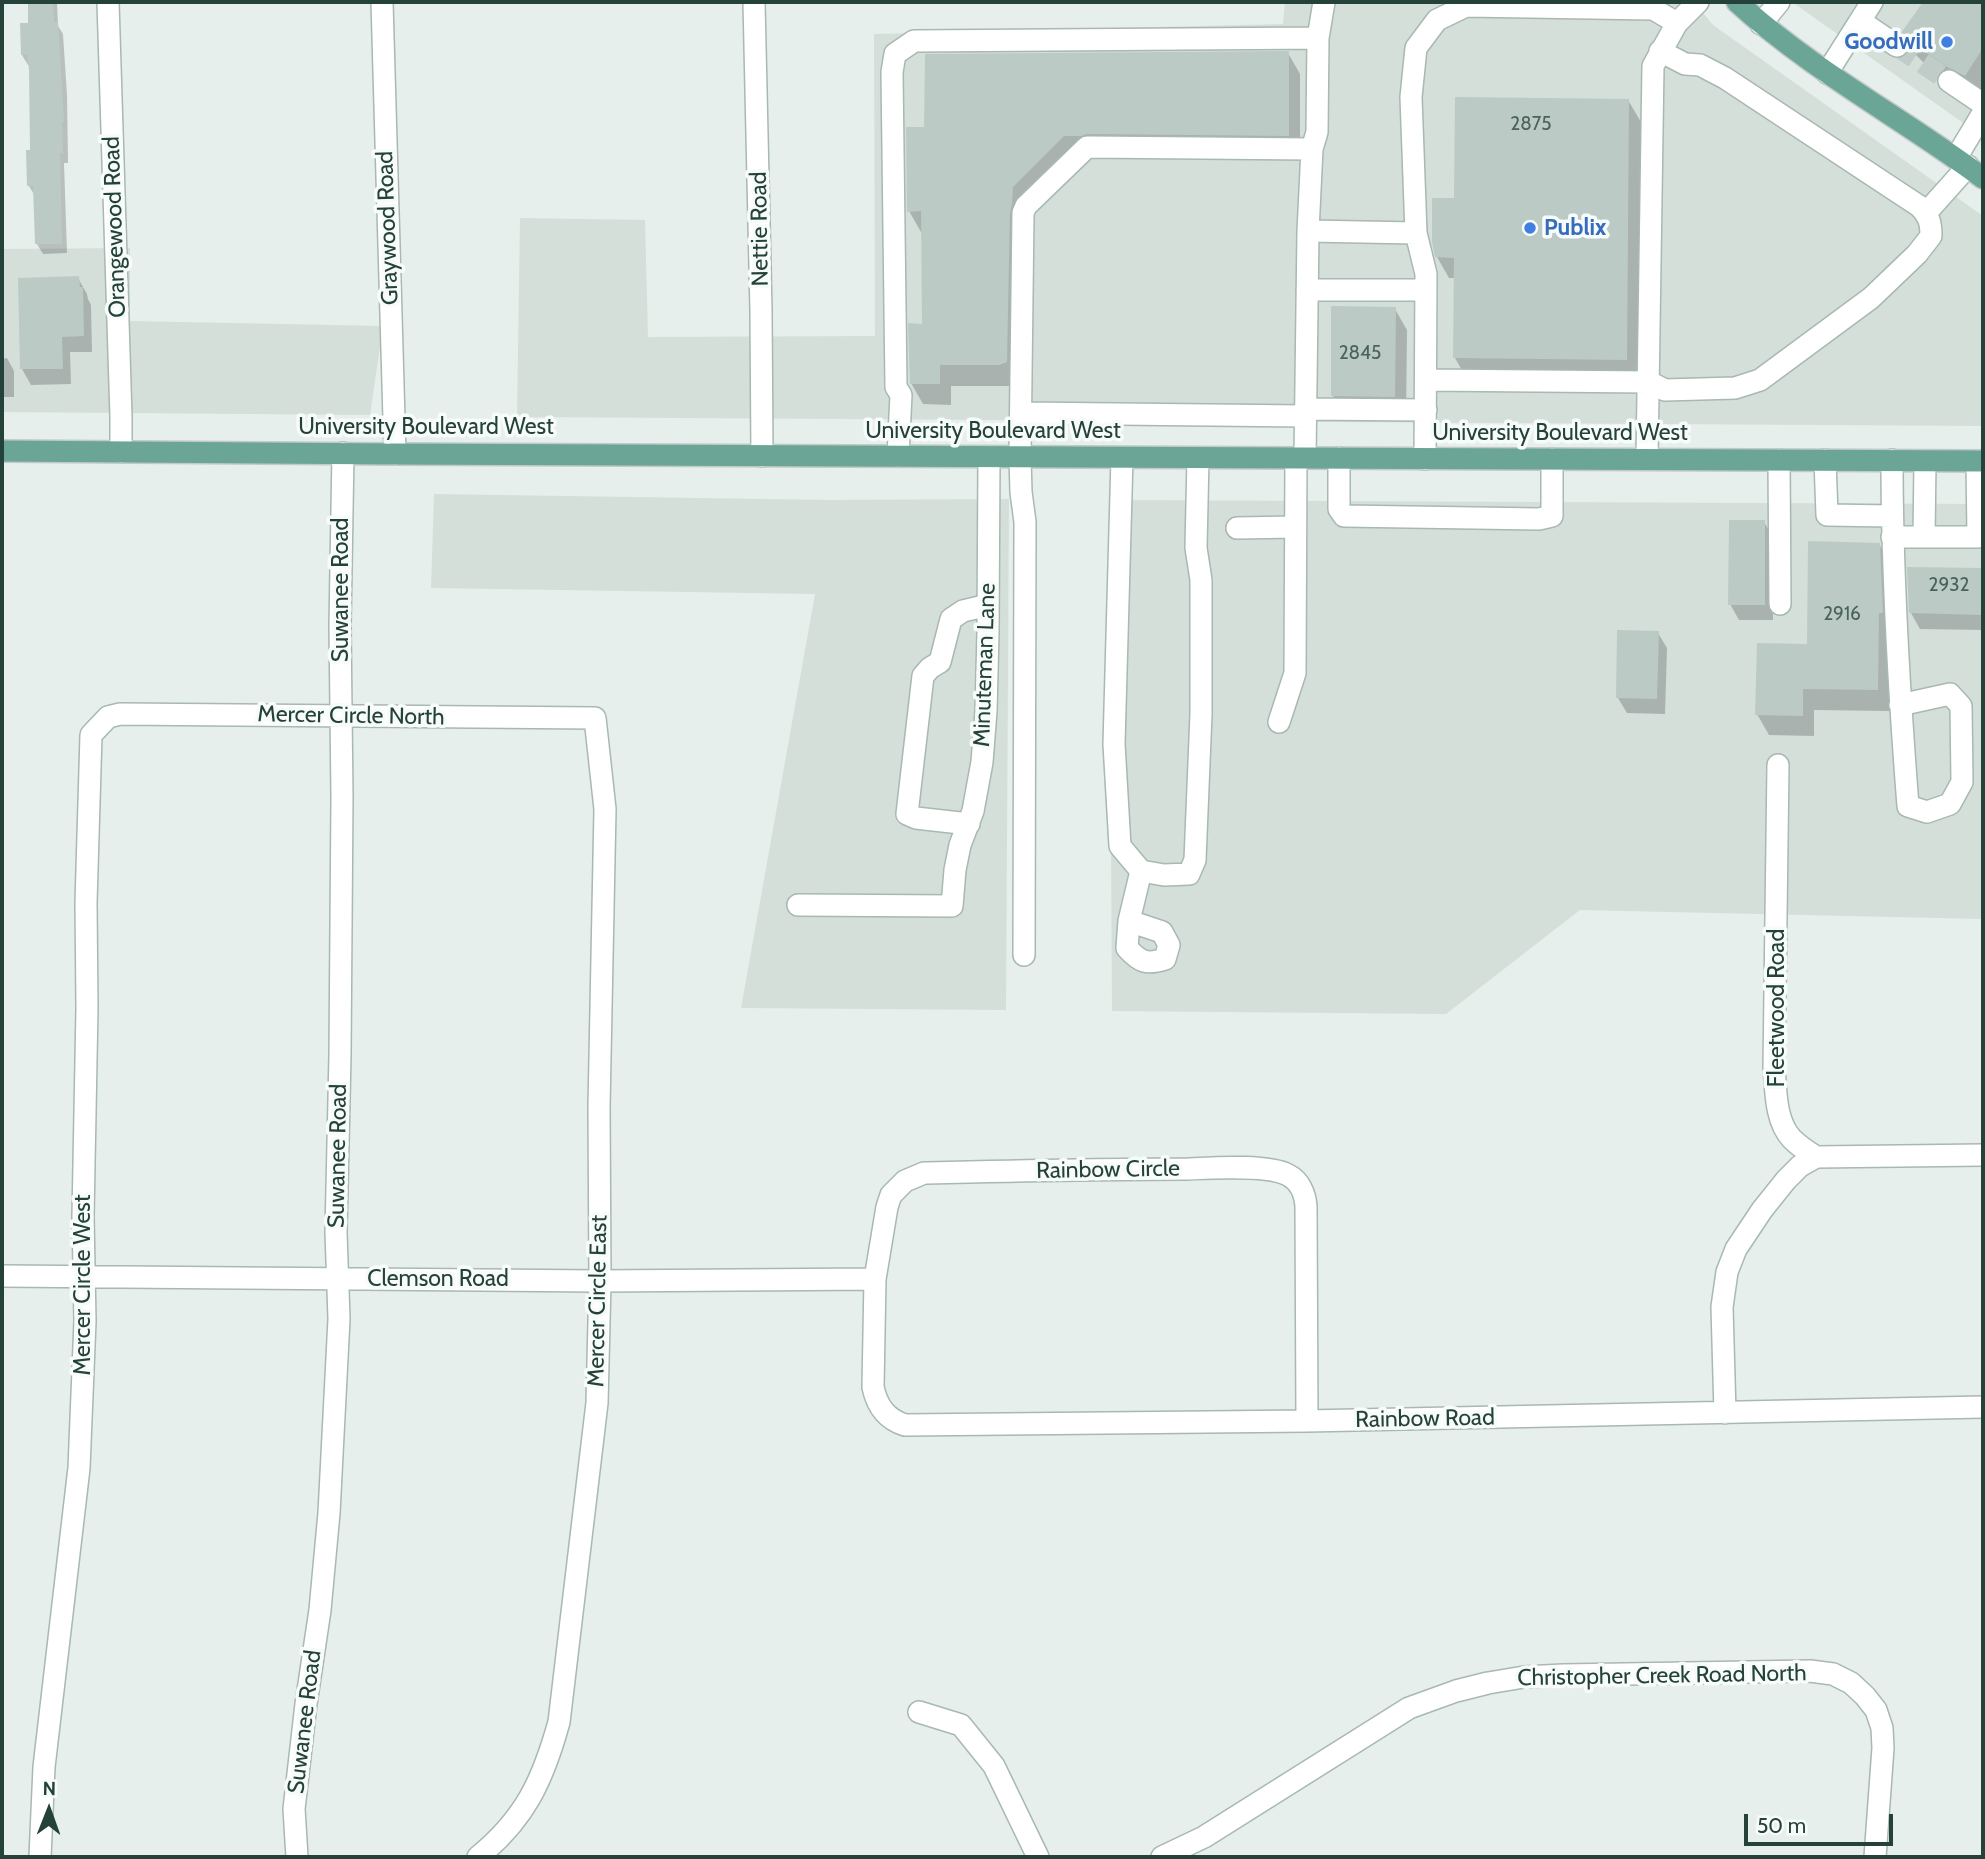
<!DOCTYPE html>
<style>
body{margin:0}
#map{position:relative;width:1985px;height:1859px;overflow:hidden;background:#e6efeb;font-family:Cabin,sans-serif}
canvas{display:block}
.frame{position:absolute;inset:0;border:4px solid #24423a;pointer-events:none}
.north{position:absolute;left:14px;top:1775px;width:70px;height:70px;-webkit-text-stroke:5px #f7fbf9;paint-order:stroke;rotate:1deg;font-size:19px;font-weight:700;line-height:28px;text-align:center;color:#24423a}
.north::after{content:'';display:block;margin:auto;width:24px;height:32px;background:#24423a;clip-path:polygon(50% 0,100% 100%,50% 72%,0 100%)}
.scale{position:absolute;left:1744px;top:1814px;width:149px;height:32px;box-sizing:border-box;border:4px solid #24423a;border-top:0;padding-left:9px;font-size:21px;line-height:24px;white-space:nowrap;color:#24423a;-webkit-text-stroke:5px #f7fbf9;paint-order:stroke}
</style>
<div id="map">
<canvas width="1985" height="1859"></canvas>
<div class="frame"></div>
<div class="north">N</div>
<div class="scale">50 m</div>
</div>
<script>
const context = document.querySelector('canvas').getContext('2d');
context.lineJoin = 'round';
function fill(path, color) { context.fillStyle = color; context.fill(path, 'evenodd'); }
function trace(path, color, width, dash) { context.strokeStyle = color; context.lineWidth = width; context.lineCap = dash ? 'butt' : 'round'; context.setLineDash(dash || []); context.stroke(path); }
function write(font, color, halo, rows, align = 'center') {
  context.font = font + ' Cabin,sans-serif'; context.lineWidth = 7; context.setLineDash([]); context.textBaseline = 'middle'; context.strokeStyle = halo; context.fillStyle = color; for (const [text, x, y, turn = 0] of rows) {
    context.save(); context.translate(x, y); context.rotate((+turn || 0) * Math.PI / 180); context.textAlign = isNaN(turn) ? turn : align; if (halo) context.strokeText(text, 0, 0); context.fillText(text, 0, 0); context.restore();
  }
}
fill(new Path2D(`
 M1285,2H1694L1713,25L1983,216V426L517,417L520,218L645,220L648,337L875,336L874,34L1283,24Z
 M1792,2H1983V137Z
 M130,248V321L383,326L370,415L2,412V249Z
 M434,494L829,500L1009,499L1006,1010L741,1008L815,594L431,588Z
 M1109,500L1983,504V919L1580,910L1446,1014L1112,1011Z`), '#d4dfda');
fill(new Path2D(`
 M30,2H57L58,26L63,34L67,95L68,163H64L67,253L43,254L37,244L35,196L29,186L32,152L30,65H28L22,55L30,25Z
 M1925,2H1983V87L1977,96L1963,89L1923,62L1915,54L1903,33Z
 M1288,53L1300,74V156L1077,157L1024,208L1012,386H951V405L923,404L911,383L924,325L923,232H921L909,211L925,129Z
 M1628,100L1641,122L1638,381L1467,379L1455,358V278H1449L1437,257L1456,200Z
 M78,278L87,294L88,299L91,305L92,352H70L71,384L31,385L22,369Z
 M1395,309L1407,330L1406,417H1345L1333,396Z
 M7,358L14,371V397H2V359Z
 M1764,522L1773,537V620H1739L1730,604Z
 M1879,544L1891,566L1889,711L1814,710V736L1769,735L1757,714L1809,646Z
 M1909,569L1983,570V630L1920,629L1911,613Z
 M1658,633L1667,648L1665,714L1627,713L1618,698Z`), '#0003');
fill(new Path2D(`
 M28,2H53L54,22H58L64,122H62L63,153H60L62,244H35L33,186H27L26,150H30L29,69L27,55H21L20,23H28Z
 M1923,2H1983V48L1965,76L1949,68L1909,41L1901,33Z
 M1289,51V136L1087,134L1081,136H1064L1013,187L1012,204L1010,213L1007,362L999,365H940V384H910L908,323L922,324L921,211L907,212L906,127H924L925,54Z
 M1455,97L1629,99L1627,360L1453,358L1454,258L1435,257L1432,242V198H1454Z
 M79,276L80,287H83L84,336L62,337L63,369H20L18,278Z
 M1331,306L1396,307L1395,397L1331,396Z
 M1729,520H1765V605H1728Z
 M1808,541L1880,543L1883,613H1879L1878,690L1803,689V716L1755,715L1757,643L1807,644Z
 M1907,567L1983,568V615L1909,613Z
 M1617,630L1659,631L1657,699L1616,698Z`), '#bbcac4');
trace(new Path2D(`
 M1897,46L1949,81`), '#bfccc8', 21, [21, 10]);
const minor = new Path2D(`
 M108,2L121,417V452
 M382,2L395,454
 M754,2L761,311L762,456
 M1860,21L1897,46
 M1761,24L1779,2
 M1318,38L1324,2
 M1827,73L1872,2
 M1949,81L1983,104
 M1956,158L1983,113
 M1926,213L1968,166
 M1308,231L1416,233
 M1307,290H1426
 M1426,380L1649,382L1665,390L1735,388L1760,380L1871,298L1917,254L1931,236C1931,223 1929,215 1919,206L1725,78L1700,65L1685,64L1660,51
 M1305,409L1426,410
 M1021,413L1305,416
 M898,456L901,395L896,387L892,72L895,54L914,41L1318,38L1317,132L1312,149L1308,231L1305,458
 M1122,458L1114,744L1120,846L1141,871L1129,921L1127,948C1140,962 1146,965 1165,959L1169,945L1162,932L1129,921
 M1339,458V509L1344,516L1539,519L1552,516V459
 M1425,459L1426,274L1416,233L1411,97L1416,48L1437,20L1466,6L1653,9L1677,23
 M1647,459L1653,66L1677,23L1698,2
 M1779,460L1780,604
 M1825,460L1827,515L1892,516
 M1892,460C1892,576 1899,691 1908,806L1927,812L1950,804L1962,782L1961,706L1950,694L1900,705
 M1237,528L1295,527
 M1892,537H1978L1977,461
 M1924,537L1925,461
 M1279,722L1295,673L1296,458
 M1778,765L1774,1067C1776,1091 1775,1121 1792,1139C1799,1146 1808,1152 1816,1157
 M969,824L916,818L907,814L923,676L930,668L940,662L951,619L963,611L988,605
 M1141,871L1164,875L1189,874L1195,860L1201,714V580L1196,548L1198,458
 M798,905L952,906L955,870L960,845L973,811L982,762L986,711L988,633L989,457
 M1024,955L1025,522L1021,492L1020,457L1023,213L1026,206L1087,147L1312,149
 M2,1276L600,1281L875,1279
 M1725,1413L1722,1307L1727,1272L1736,1249L1762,1210L1786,1180L1800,1166L1816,1157L1983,1155
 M1307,1421L1306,1206C1305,1194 1300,1181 1288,1175C1268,1164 1211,1168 1187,1169C1099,1169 1012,1171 924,1173L905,1181L891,1195L887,1207L875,1279L873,1387C877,1406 886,1419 905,1425L1307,1421L1983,1407
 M919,1712L961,1725L994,1766L1038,1857
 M40,1857L44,1767L79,1468L85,1321L83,1216L87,1008L86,903L91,735L108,717L120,714C278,715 436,718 595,718L605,809L599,1107L600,1281L597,1403L559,1722C543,1780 525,1819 478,1857
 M297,1857L294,1809L306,1704L320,1610L329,1513L339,1319L336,1232L340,1055L342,797L340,625L343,453
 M1162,1857L1204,1837L1409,1708L1456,1691L1488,1683L1524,1677L1563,1675L1810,1671L1833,1674L1851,1683L1865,1696L1876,1710L1882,1728L1883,1748L1875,1857`);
const major = new Path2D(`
 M1737,2C1811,70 1902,118 1983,178
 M2,451L395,454L1983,461`);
trace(minor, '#a8b8b2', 24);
trace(major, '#c2cac8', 24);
trace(minor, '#fff', 21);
trace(major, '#6aa596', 21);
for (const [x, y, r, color] of [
 [1947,42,7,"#3f7fe0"],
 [1530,228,7,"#3f7fe0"]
]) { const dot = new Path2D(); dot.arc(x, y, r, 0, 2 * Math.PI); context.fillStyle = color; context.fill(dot); trace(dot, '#f7fbf9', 2.5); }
write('19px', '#4a645c', null, [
 ["2875",1531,124],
 ["2845",1360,353],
 ["2932",1949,585],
 ["2916",1842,614]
]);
write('bold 23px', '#366cbe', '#f7fbf9', [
 ["Goodwill",1933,42],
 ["Publix",1544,228,"left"]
], 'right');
write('23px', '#24423a', '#f7fbf9', [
 ["Orangewood Road",115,227,-92],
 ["Graywood Road",388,228,-92],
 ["Nettie Road",760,229,-91],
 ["University Boulevard West",426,427],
 ["University Boulevard West",993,431],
 ["University Boulevard West",1560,433],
 ["Suwanee Road",341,590,-90],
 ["Minuteman Lane",985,665,-88],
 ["Mercer Circle North",351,716,1],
 ["Fleetwood Road",1777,1008,-90],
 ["Suwanee Road",338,1156,-89],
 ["Rainbow Circle",1108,1170,-1],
 ["Clemson Road",438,1279],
 ["Mercer Circle West",83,1285,-90],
 ["Mercer Circle East",598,1301,-89],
 ["Rainbow Road",1425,1419,-1],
 ["Christopher Creek Road North",1662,1676,-1],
 ["Suwanee Road",305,1722,-83]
]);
</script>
